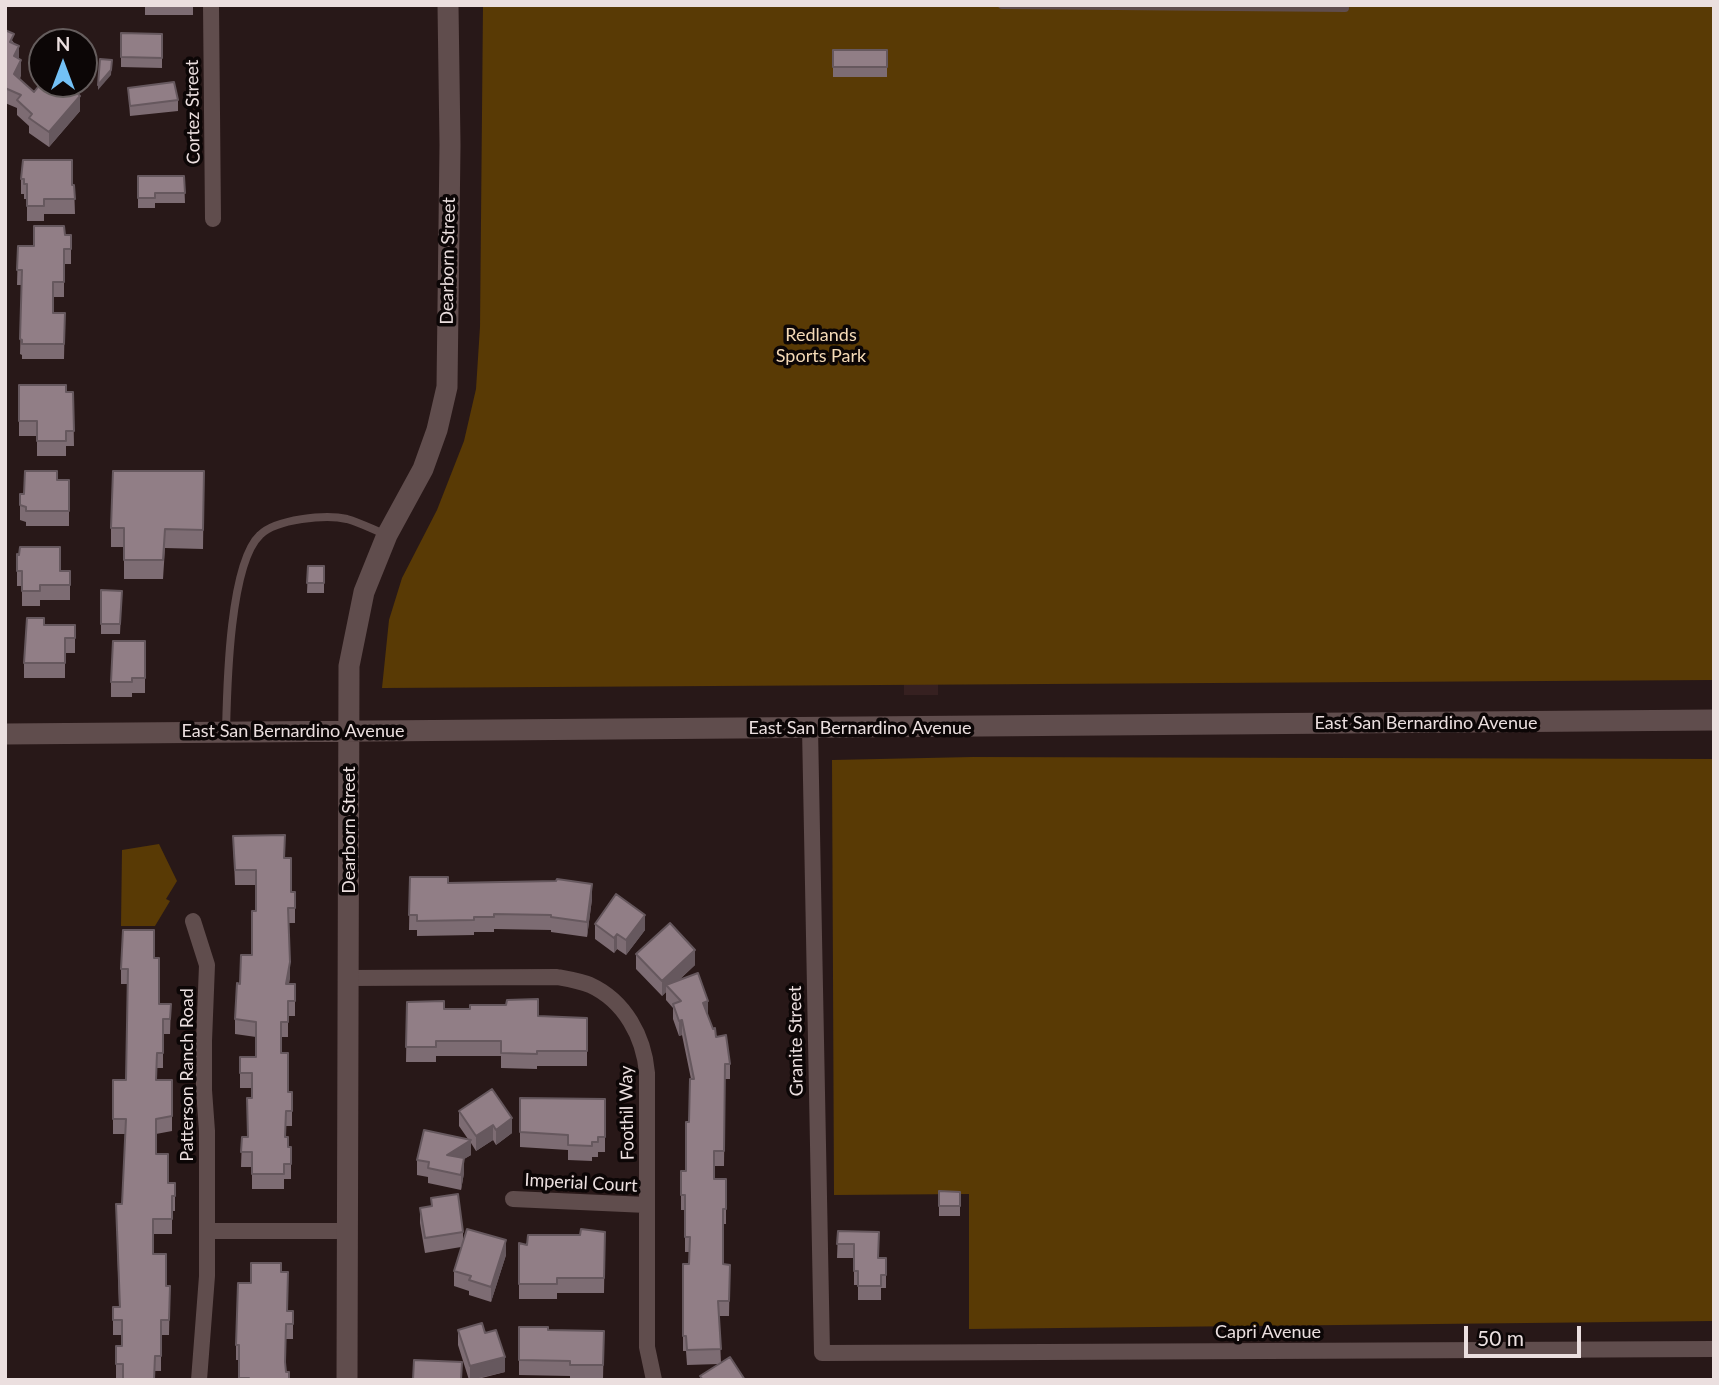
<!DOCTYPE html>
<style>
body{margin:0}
#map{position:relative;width:1719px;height:1385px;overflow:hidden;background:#281818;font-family:Lato,sans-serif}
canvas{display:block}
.frame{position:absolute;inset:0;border:7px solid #ebdfdf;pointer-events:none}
.north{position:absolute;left:28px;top:28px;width:70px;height:70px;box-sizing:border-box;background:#0c0606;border:2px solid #655d5d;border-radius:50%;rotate:0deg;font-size:19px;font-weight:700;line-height:28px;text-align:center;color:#ebdfdf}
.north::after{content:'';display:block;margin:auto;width:24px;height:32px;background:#73c1f6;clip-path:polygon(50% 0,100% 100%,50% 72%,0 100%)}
.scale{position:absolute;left:1464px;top:1326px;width:117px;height:32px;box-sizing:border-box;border:4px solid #ebdfdf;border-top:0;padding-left:9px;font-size:21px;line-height:24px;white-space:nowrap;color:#ebdfdf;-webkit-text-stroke:5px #0c0606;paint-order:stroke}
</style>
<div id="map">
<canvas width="1719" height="1385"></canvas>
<div class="frame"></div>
<div class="north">N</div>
<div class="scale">50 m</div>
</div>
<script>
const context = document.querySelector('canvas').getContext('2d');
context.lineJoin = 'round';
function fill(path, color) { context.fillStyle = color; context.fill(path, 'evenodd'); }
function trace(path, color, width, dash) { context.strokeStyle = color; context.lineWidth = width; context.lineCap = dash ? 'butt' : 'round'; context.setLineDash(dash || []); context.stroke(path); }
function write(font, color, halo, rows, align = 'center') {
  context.font = font + ' Lato,sans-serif'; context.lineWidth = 7; context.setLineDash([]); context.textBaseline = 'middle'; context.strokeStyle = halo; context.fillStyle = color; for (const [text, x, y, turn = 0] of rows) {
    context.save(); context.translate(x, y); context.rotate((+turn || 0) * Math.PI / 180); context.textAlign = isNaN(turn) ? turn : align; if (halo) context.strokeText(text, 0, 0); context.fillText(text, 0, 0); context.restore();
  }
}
fill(new Path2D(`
 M904,684H938V695H904Z`), '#362020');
fill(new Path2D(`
 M483,5H1714V680L382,688L389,620L402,578L437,510L464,441L476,389L480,327Z
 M973,757L1714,759V1321L969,1329V1194L834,1195L832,760Z
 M159,844L177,881L166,899L170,901L155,926H121L122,850Z`), '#593a05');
trace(new Path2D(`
 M1002,5L1345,8L1344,5
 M226,732C227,690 229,564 260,535C276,519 326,514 347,519C361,523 374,530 387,535`), '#604d4d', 8);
trace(new Path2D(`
 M211,5L213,219
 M810,728L822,1353L1714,1349
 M193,921L207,965L204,1041V1090L207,1131V1276L199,1380
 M348,978L557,977C568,979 580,981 590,985C625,1001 644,1037 647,1073V1347L654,1380
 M513,1199L647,1205
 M207,1231H348`), '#604d4d', 16);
trace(new Path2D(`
 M5,734L1714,720
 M347,1380L349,666L364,592L387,535L423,469L437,430L447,387L450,145L448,5`), '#604d4d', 21);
fill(new Path2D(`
 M145,5H193V15H145Z
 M5,30L14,43L19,59L21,75L20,79L34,92L80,111L49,147L29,133V126L17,115V108L5,103Z
 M121,33L162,34V68L121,67Z
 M833,50H887V77H833Z
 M128,88L178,100V111L130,116Z
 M138,176H184L185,203H155V208H138Z
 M21,179L74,185L75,214H44V221H27V199H24V194H21Z
 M65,235H71V264H64V297H53V313H65L64,359H22V355L20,354L22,285H17L18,246H34Z
 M19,385L66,392H73L74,446H66V456H37V436H19Z
 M204,471L203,549L165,548L163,579H124V547H111V528Z
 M57,480H69V526H26V522L20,520V505L24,494Z
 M308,566H324V593H307Z
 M17,571H70V600H40V606H22V586H17Z
 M101,590L122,591L120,634H101Z
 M44,625H75V653H65V678H24V663Z
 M145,641V693H132V697H111V682Z
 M233,836L284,858L291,892H295V923H289L290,977L289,984H295V1016H288V1037H281V1053L288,1092H292V1126H286V1137L288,1147H291V1179H284V1189H252V1167H241L242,1137H248L252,1088H240V1057H256V1037L235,1034V1019L240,984L252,955L256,911V885H235Z
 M410,877L448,883L592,899L587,937L551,932V930L494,929V932H474V935L417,936V930H409Z
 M595,924L645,930L626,955L617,949L614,953L595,939Z
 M636,954L695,965L678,981L708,1016L716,1037L730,1064V1079H725L724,1166H714V1179H726V1224H723V1264L730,1265L729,1316H719L721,1363L745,1380H700V1376L719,1364L687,1365L686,1351H683V1264H689L690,1252H685V1210H681V1171H686L691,1079L682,1035L679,1036L673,1019V1008L666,1000V992L662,996L636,969Z
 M154,958L159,1004H171L170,1034H163V1068H157V1080H172V1131L156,1134V1154L168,1183L175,1196V1211H172V1234H153V1254L166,1286H170L169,1335H161V1371H155L123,1379H116V1346H122V1335H113V1307H119L116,1204H122L125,1134H113V1080H126L128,984H121V969Z
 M407,1002L444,1009L538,1016L587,1018V1066H537V1069L501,1068V1056H436V1062H406Z
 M520,1098L605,1099V1152H598V1157H592V1161L568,1160V1150L520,1147Z
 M459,1111L512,1133L496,1145L493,1140L476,1151L471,1143V1155L464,1159V1173L461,1190L428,1183V1177L417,1175V1160L468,1139L459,1126Z
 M939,1191L960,1192V1216H939Z
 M431,1198L463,1232V1242L506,1255L491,1302L469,1295V1291L454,1286V1271L461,1247L425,1253L420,1223V1208L431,1207Z
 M838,1231L879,1258H886V1288H881V1300H858V1285H854V1258H837Z
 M605,1232L604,1293H557V1299H519V1243L527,1245Z
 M281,1272L287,1311H293V1339H286L285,1365L286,1372L289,1380H239V1360H236V1345L251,1283Z
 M519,1327L548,1330L604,1331L603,1380H570V1376L519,1375Z
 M458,1330L485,1333L505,1372L474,1380H469L458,1345Z`), '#7d6c73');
fill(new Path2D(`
 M19,46V61L14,56Z
 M21,60V75L14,89V74Z
 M112,60L111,75L98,90V85Z
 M80,96V111L49,147V132Z
 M592,884V899L587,937V922Z
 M645,915V930L626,955V940Z
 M617,934V949L614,953V938Z
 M695,950V965L669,989L666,985V992L662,996V981Z
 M290,962V977L286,999V984Z
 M708,1001V1016L703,1003Z
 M682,1020V1035L679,1036V1021Z
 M512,1118V1133L496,1145V1130Z
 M493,1125V1140L476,1151V1136Z
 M471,1140V1155L464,1159V1173L461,1190V1175L447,1155Z
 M506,1240V1255L491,1302V1287Z
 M505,1357V1372L470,1380V1366Z`), '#66585e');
const building = new Path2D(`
 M5,30L14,34L10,42L19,46L14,56L21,60L14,74L34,92L42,82V84H68L80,96L49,132L29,118L32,114L17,100L21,95L5,88Z
 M121,33L162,34V58L121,57Z
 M833,50H887V67H833Z
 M100,59L112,60L111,70L98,85Z
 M174,82L178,100L130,106L128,88Z
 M23,160H72V185H74L75,199H44V206H27V184H24V179H21Z
 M138,176H184L185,193H155V198H138Z
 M34,226H64L65,235H71V249H64V282H53V313H65L64,344H22V340L20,339L22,270H17L18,246H34Z
 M19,385H66V392H73L74,431H66V441H37V421H19Z
 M25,471H57V480H69V511H26V507L20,505V494H24Z
 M113,471H204L203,530L165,529L163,560H124V528H111Z
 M20,547H60V571H70V585H40V591H22V571H17V554L19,555Z
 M308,566H324V583H307Z
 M101,590L122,591L120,624H101Z
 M27,618H44V625H75V638H65V663H24Z
 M113,641H145V678H132V682H111Z
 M285,835L284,858H291V892H295V908H288L290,962L286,984H295V1001H288V1022H281V1053H288V1092H292V1111H286L285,1137H288V1147H291V1164H284V1174H252V1152H241L242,1137H248L247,1098H252V1073H240V1057H256V1022L235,1019L237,983L240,984L241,955H252V911H256V870H235L233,836Z
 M410,877H448V883L556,881L557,879L592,884L587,922L551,917V915L494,914V917H474V920L417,921V915H409Z
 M616,894L645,915L626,940L617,934L614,938L595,924Z
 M670,923L695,950L662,981L636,954Z
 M123,930H154V958H159V1004H171L170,1019H163V1053H157L156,1080H172V1116L156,1119V1154H168V1183H175V1196H172V1219H153V1254H166V1286H170L169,1320H161V1356H155L154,1380H123V1364H116V1346H122V1320H113V1307H120L116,1204H122L126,1119H113V1080H126L128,969H121Z
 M698,973L708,1001L703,1003L713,1029L715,1028L716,1037L726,1035L730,1064H725L724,1151H714V1179H726V1209H723V1264L730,1265L729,1301H718L721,1349L687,1350L686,1336H683V1264H689L690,1237H685V1195H681V1171H686V1122H689L690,1079H694L682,1020L679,1021L673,1004L681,1001L666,985Z
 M538,999V1016L587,1018V1051H537V1054L501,1053V1041H436V1047H406L407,1002L444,1001V1009H470V1005H506L507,1000Z
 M492,1089L512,1118L496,1130L493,1125L476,1136L459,1111Z
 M520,1098L605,1099V1137H598V1142H592V1146L568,1145V1135L520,1132Z
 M424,1130L471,1140L447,1155L464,1158L461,1175L428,1168L429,1162L417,1160Z
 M939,1191L960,1192V1206H939Z
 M458,1194L463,1232L425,1238L420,1208L432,1206L431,1198Z
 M467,1229L506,1240L491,1287L469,1280L471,1276L454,1271Z
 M581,1229L605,1232L604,1278H557V1284H519V1243L527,1245L528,1235H580Z
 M838,1231L879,1232L878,1258H886V1275H881V1286H858V1271H854V1244H837Z
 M251,1263H281V1272H288L287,1311H293V1324H286L285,1362L286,1372H289V1380H249V1378H239V1345H236L238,1283H251Z
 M482,1323L485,1333L496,1330L505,1357L470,1366L458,1330Z
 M519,1327H548V1330L604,1331L603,1365H570V1361L519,1360Z
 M730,1357L745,1380H703L700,1376Z
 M414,1360L462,1362L461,1380H413Z`);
fill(building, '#917e86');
trace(building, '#66585e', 2);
write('18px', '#ebdfdf', '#0c0606', [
 ["Cortez Street",193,112,-91],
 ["Dearborn Street",448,261,-89],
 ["East San Bernardino Avenue",1426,723],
 ["East San Bernardino Avenue",860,728],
 ["East San Bernardino Avenue",293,731],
 ["Dearborn Street",349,830,-90],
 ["Granite Street",796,1041,-91],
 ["Patterson Ranch Road",187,1075,-90],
 ["Foothil Way",627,1113,-91],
 ["Imperial Court",581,1183,3],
 ["Capri Avenue",1268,1332]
]);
write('18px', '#f5dab7', '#0c0606', [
 ["Redlands",821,335],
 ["Sports Park",821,356]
]);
</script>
